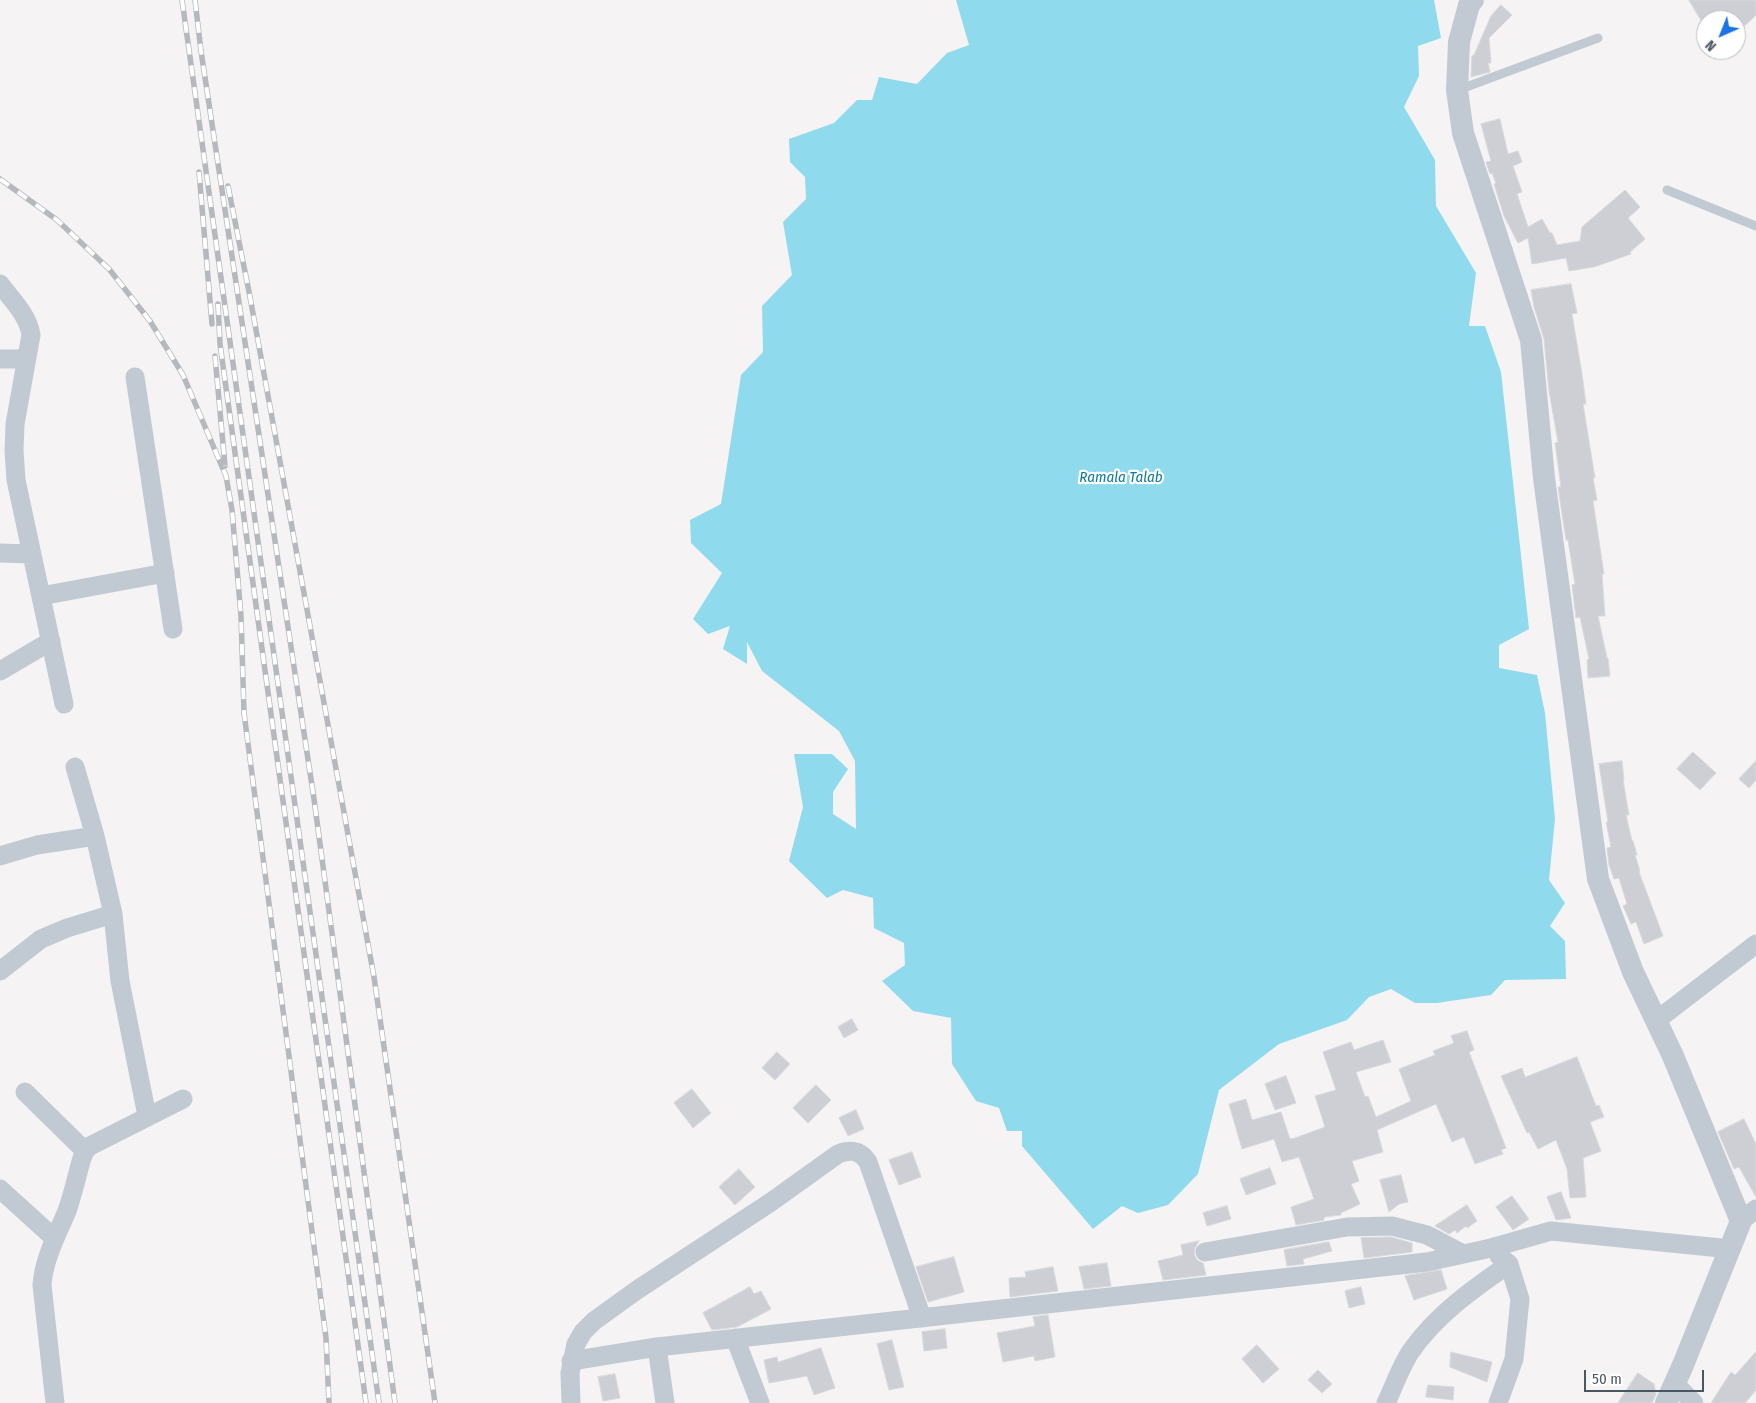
<!DOCTYPE html>
<style>
body{margin:0}
#map{position:relative;width:1756px;height:1403px;overflow:hidden;background:#f5f3f3;font-family:"Fira Sans Condensed",sans-serif}
canvas{display:block}
.north{position:absolute;left:1696px;top:10px;width:50px;height:50px;box-sizing:border-box;background:#fff;border:1px solid #b7bbc0;border-radius:50%;rotate:224deg;font-size:14px;font-weight:700;line-height:20px;text-align:center;color:#4a5661}
.north::after{content:'';display:block;margin:auto;width:18px;height:22px;background:#1a73e8;clip-path:polygon(50% 0,100% 100%,50% 72%,0 100%)}
.scale{position:absolute;left:1584px;top:1370px;width:120px;height:22px;box-sizing:border-box;border:2px solid #4a5661;border-top:0;padding-left:6px;font-size:15px;line-height:18px;white-space:nowrap;color:#4a5661;-webkit-text-stroke:4px #fff;paint-order:stroke}
</style>
<div id="map">
<canvas width="1756" height="1403"></canvas>
<div class="north">N</div>
<div class="scale">50 m</div>
</div>
<script>
const context = document.querySelector('canvas').getContext('2d');
context.lineJoin = 'round';
function fill(path, color) { context.fillStyle = color; context.fill(path, 'evenodd'); }
function trace(path, color, width, dash) { context.strokeStyle = color; context.lineWidth = width; context.lineCap = dash ? 'butt' : 'round'; context.setLineDash(dash || []); context.stroke(path); }
function write(font, color, halo, rows, align = 'center') {
  context.font = font + ' "Fira Sans Condensed",sans-serif'; context.lineWidth = 4.5; context.setLineDash([]); context.textBaseline = 'middle'; context.strokeStyle = halo; context.fillStyle = color; for (const [text, x, y, turn = 0] of rows) {
    context.save(); context.translate(x, y); context.rotate((+turn || 0) * Math.PI / 180); context.textAlign = isNaN(turn) ? turn : align; if (halo) context.strokeText(text, 0, 0); context.fillText(text, 0, 0); context.restore();
  }
}
fill(new Path2D(`
 M956,0H1434L1441,38L1418,46L1419,76L1404,107L1435,160L1436,206L1476,273L1469,326H1485L1501,372L1529,629L1499,645V668L1537,675L1545,713L1555,819L1549,880L1565,903L1550,926L1565,941L1566,979L1505,980L1491,995L1437,1003H1415L1391,989L1369,997L1347,1020L1279,1044L1219,1090L1198,1174L1168,1205L1138,1213L1122,1206L1093,1229L1022,1146V1131H1007L999,1108L976,1101L952,1064L951,1018L913,1011L882,981L905,965L904,943L874,928L873,898L843,890L827,898L789,861L803,807L794,754H832L848,769L833,792V814L856,829L855,761L839,731L762,671L747,642V664L723,649L730,626L708,634L693,619L722,573L691,543L690,520L721,504L741,375L763,352L762,306L792,275L783,222L806,199L805,177L790,162L789,139L834,123L857,100H872L879,77L917,84L947,53L969,45Z`), '#90daee');
const building = new Path2D(`
 M1689,0H1756V15L1736,34V20H1701Z
 M1501,5L1512,15L1489,38L1491,63H1488L1490,72L1471,77L1472,56L1474,55L1491,16Z
 M1500,119L1508,154L1518,151L1522,162L1513,166L1522,192L1517,194L1528,227L1542,219L1550,233H1552L1557,245L1580,241L1582,227L1625,190L1640,207L1628,218L1645,239L1630,252L1631,254L1594,267L1569,271L1566,258L1532,264L1528,238L1518,243L1504,216L1494,184L1496,183L1492,173L1490,174L1486,162L1491,161L1481,124Z
 M1571,284L1577,313L1572,314L1582,374L1586,404H1583L1595,478H1593L1597,500L1593,501L1604,574H1602L1605,616H1598L1607,658H1608L1610,676L1588,678L1587,660L1589,659L1580,617L1576,618L1572,585L1575,584L1568,540H1566L1558,487H1561L1555,443L1558,442L1549,391L1544,339L1534,307L1531,290Z
 M1693,752L1716,773L1700,790L1677,769Z
 M1622,761L1624,780H1623L1629,815H1626L1632,841H1633L1637,855H1635L1640,871L1639,872L1663,936L1644,944L1636,922L1631,924L1623,906L1627,904L1619,878L1614,879L1609,865L1607,848L1611,847L1606,822H1608L1599,764Z
 M1756,761V780L1749,788L1739,779Z
 M852,1019L858,1030L844,1038L838,1027Z
 M1467,1031L1474,1050L1469,1052L1506,1148L1501,1150L1503,1154L1475,1164L1464,1137L1452,1142L1436,1104L1377,1130L1383,1152L1352,1161L1359,1181L1351,1184L1360,1204L1341,1213V1215L1324,1217V1220L1296,1225L1291,1207L1314,1199L1299,1157L1282,1162L1274,1139L1242,1149L1229,1104L1246,1099L1252,1120L1281,1112L1290,1139L1292,1138V1139L1325,1127L1315,1096L1336,1090L1323,1052L1351,1042L1354,1050L1383,1040L1391,1062L1356,1072L1365,1097L1368,1096L1376,1117L1411,1101L1399,1069L1435,1055L1433,1051L1454,1043L1451,1036Z
 M777,1052L790,1064L775,1080L762,1068Z
 M1577,1057L1596,1106L1599,1105L1604,1117L1590,1122L1601,1151L1583,1158L1586,1197L1570,1198L1567,1169L1556,1140L1538,1149L1529,1132L1527,1133L1501,1076L1522,1068L1525,1077Z
 M1286,1076L1296,1103L1275,1110L1265,1084Z
 M816,1085L831,1100L808,1123L793,1108Z
 M692,1089L711,1113L693,1128L674,1103Z
 M856,1110L864,1129L848,1136L839,1118Z
 M1744,1119L1756,1144V1197L1739,1167L1734,1169L1718,1132Z
 M912,1152L921,1177L899,1185L889,1160Z
 M1270,1168L1276,1184L1246,1195L1240,1179Z
 M739,1169L755,1187L735,1205L719,1187Z
 M1401,1175L1408,1202L1399,1204L1389,1212L1380,1180Z
 M1561,1192L1571,1218L1556,1220L1547,1197Z
 M1512,1196L1529,1219L1513,1230L1496,1207Z
 M1467,1205L1477,1221L1467,1228L1466,1226L1457,1233L1455,1230L1449,1234L1435,1226Z
 M1227,1206L1231,1219L1207,1226L1203,1213Z
 M1391,1237L1412,1243V1252L1364,1258L1361,1238Z
 M1199,1241L1195,1248L1194,1254L1197,1260L1203,1263L1206,1275L1163,1280L1158,1261L1183,1255L1181,1245Z
 M1329,1242L1332,1251L1303,1259L1304,1264L1287,1266L1284,1250Z
 M954,1257L964,1292L928,1302L916,1267Z
 M1107,1263L1111,1286L1084,1289L1079,1267Z
 M1053,1267L1058,1291L1010,1297L1009,1278L1026,1277L1025,1272Z
 M1441,1270L1447,1289L1414,1300L1405,1276Z
 M750,1287L754,1294L761,1291L771,1309L737,1327L712,1330L703,1313Z
 M1361,1287L1365,1304L1349,1308L1345,1291Z
 M1048,1315L1055,1357L1035,1361L1034,1356L1003,1362L997,1333L1035,1326L1033,1317Z
 M945,1329L947,1348L924,1351L922,1332Z
 M892,1340L904,1387L889,1390L877,1344Z
 M1257,1345L1279,1369L1263,1383L1242,1359Z
 M821,1348L835,1388L814,1395L807,1376L769,1383L764,1360L777,1357L778,1362Z
 M1451,1352L1492,1362L1487,1382L1450,1367Z
 M1756,1352V1390L1745,1403H1711L1731,1372L1735,1375Z
 M1318,1370L1332,1384L1322,1393L1308,1380Z
 M1638,1373L1654,1384L1656,1394L1653,1401L1652,1403H1618Z
 M615,1374L620,1398L603,1401L598,1377Z
 M1428,1385L1454,1387L1453,1400L1426,1397Z`);
fill(building, '#cdcfd5');
trace(building, '#d7d9de', 1);
trace(new Path2D(`
 M1458,90L1598,38
 M1667,190L1756,226`), '#c1cad2', 9);
trace(new Path2D(`
 M0,284C12,300 28,315 31,335L15,424L14,451L16,480L64,704
 M0,359H26
 M135,377L173,629
 M0,553L32,554
 M41,596L165,573
 M0,671L51,641
 M75,767L95,836L113,914L120,981L147,1116
 M0,856L37,845L95,836
 M0,971L41,939L67,928L113,914
 M1657,1020L1756,944
 M25,1092L85,1151
 M0,1189L54,1238
 M1741,1221L1756,1209
 M1205,1252L1347,1227L1392,1226L1427,1235L1463,1254
 M735,1338L760,1403
 M657,1347L665,1403
 M571,1361L657,1347L1427,1262L1491,1248L1551,1231L1731,1249
 M1675,1384L1694,1403
 M55,1403L42,1285C44,1258 57,1235 67,1211C73,1194 77,1175 82,1158L85,1151L90,1146L183,1099
 M571,1403L570,1373L576,1344L583,1332L594,1321L637,1290L771,1202L838,1154C851,1149 860,1150 868,1162L922,1318
 M1386,1403C1394,1386 1401,1366 1411,1351C1437,1314 1473,1289 1509,1264
 M1498,1403L1514,1359L1520,1299L1509,1264L1499,1256`), '#c1cad2', 19);
trace(new Path2D(`
 M1473,0L1469,5L1459,42L1457,90L1463,133L1531,340L1544,478L1598,879L1633,972L1673,1056L1741,1221L1683,1365L1666,1403`), '#c1cad2', 22);
const rail = new Path2D(`
 M182,0L379,1403
 M195,0L201,51L314,799L395,1403
 M199,172L212,324
 M0,179L57,220L109,269L150,321L183,375L226,476L232,510L241,616L244,713L326,1338L329,1403
 M228,186L250,297L374,977L435,1403
 M218,304L220,344L366,1403
 M215,356L225,466`);
trace(rail, '#b5b8bd', 5.5);
trace(rail, '#fff', 4, [11]);
write('italic 15px', '#0c7c9b', '#fff', [
 ["Ramala Talab",1121,478]
]);
</script>
